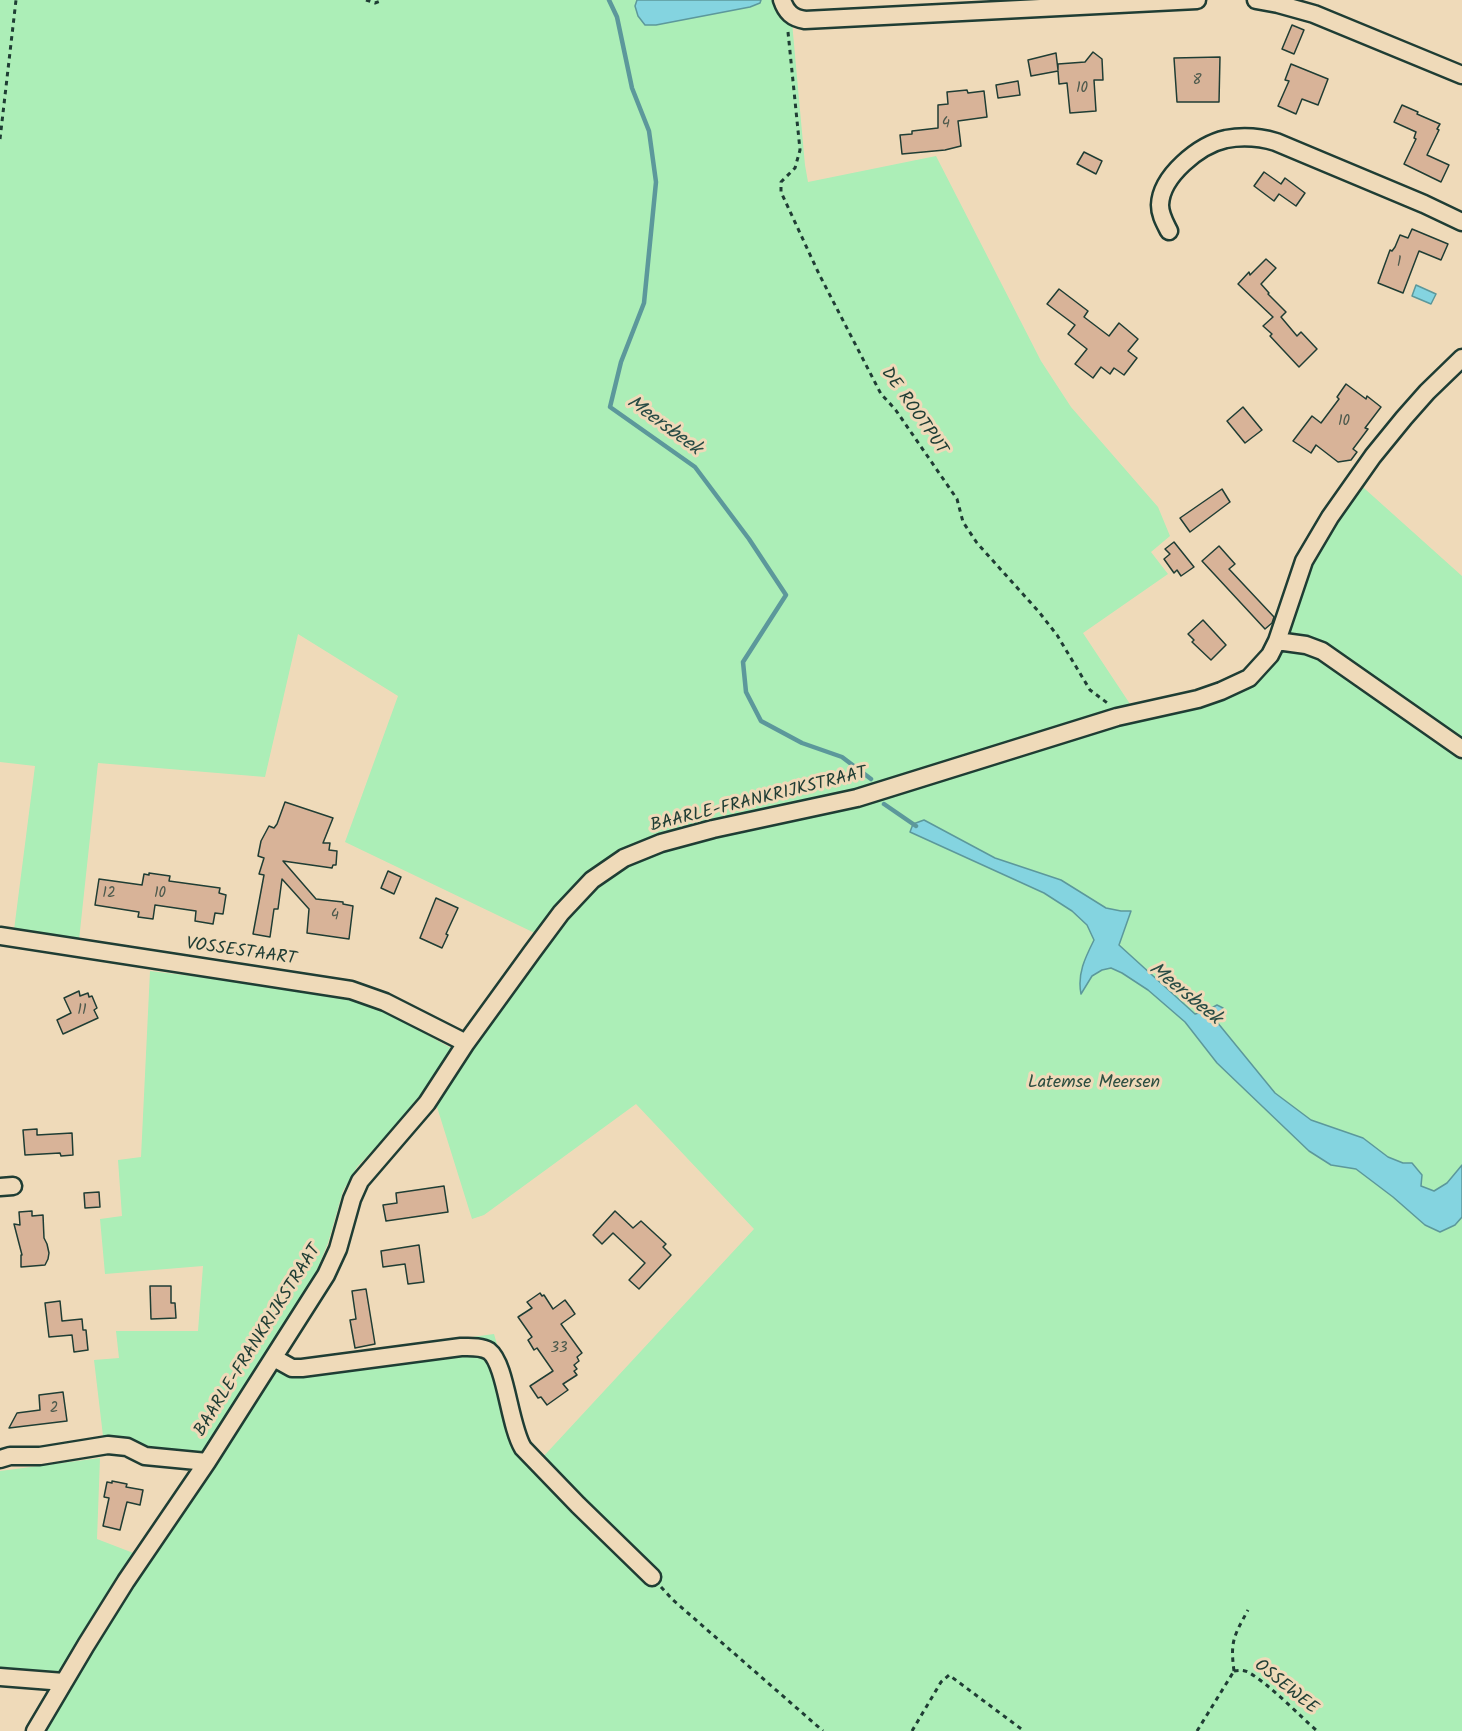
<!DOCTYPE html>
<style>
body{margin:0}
canvas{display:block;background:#efdab9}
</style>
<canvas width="1462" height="1731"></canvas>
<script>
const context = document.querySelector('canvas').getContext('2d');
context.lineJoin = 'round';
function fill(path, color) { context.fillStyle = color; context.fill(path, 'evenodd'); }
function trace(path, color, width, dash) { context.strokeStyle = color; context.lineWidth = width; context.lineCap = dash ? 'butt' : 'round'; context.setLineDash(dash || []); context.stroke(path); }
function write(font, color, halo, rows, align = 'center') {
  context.font = font + ' Kalam,sans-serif'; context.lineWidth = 6; context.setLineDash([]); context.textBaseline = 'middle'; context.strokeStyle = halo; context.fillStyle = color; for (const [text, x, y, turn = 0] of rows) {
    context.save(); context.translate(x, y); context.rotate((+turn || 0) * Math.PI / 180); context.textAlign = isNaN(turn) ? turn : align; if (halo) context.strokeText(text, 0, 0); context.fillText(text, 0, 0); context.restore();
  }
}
fill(new Path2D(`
 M0,0H790L805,165L808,182L936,156L1041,361L1071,407L1158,507L1170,536L1151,552L1168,574L1083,633L1130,704L1114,709L1117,716L1198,699L1260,667L1296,583L1355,480L1462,576V1731H41L68,1683L277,1360L296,1361L494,1334L523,1433L542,1458L754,1229L636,1104L484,1215L472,1219L437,1107L427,1103L543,937L345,842L398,696L298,634L265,777L98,763L79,940L14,930L35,766L0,762Z
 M150,971L292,988L368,1002L451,1048L421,1094L386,1136L357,1167L343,1191L328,1243L317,1270L277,1344L205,1451L196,1455L154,1451L139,1447L125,1438L103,1436L94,1360L119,1358L116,1331H198L203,1266L105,1274L100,1219L122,1216L118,1160L141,1157Z
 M100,1458L97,1539L136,1554L65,1667L57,1674L0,1671V1471Z`), '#aceeb7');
const water = new Path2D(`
 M637,0H761L760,3L750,7L656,25H645L638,16L635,6Z
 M1416,285L1436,294L1431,304L1412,296Z
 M924,820L995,858L1061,880L1106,908L1121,911H1131L1119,945L1195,1014L1206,1011L1217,1005L1223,1008L1217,1022L1275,1093L1311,1120L1363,1138L1388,1157L1403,1163H1412L1422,1175L1421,1186L1434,1191L1447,1183L1462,1165V1217L1455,1225L1440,1232L1425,1225L1393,1197L1356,1169L1331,1165L1309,1151L1217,1063L1185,1022L1148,990L1122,973L1111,968L1102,970L1092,976L1081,994C1077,974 1085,958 1094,940L1087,925L1072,911L1044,893L910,832L913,824Z`);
fill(water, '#84d4e0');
trace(water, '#5c989b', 1.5);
trace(new Path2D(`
 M609,0L617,17L632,88L649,131L656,182L644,303L621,362L610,407L695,467L749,539L786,595L743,662L746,692L761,721L802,743L842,757L871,779
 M884,804L916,826`), '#5c989b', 4.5);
const building = new Path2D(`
 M1292,25L1304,30L1294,54L1282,49Z
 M1093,52L1102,59L1103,80H1094L1096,111L1070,113L1067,83L1059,84L1058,71L1031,76L1028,60L1056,53L1058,70V64L1085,62Z
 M1220,57L1219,102H1177L1174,58Z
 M1291,64L1328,79L1318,105L1302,99L1296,114L1278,106L1289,81L1285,80Z
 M1018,81L1020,95L998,98L996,85Z
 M967,90L968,93L984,91L987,117L958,121L961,146L945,150L902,154L900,135L912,134V131L938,128V105L948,104L947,92Z
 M1402,105L1418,112L1417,114L1440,124L1437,129L1439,130L1427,155L1449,165L1441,182L1404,164L1416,139L1414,138L1416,132L1394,122Z
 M1084,152L1102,161L1096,174L1077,164Z
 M1264,172L1281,184L1285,178L1305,193L1296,206L1279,194L1274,201L1254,186Z
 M1412,229L1448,244L1441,260L1419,251L1403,293L1378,283L1390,250L1392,251L1395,247L1400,235L1408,238Z
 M1266,259L1276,268L1261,284L1269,293L1268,294L1286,312L1281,317L1297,336L1301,332L1317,349L1299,367L1270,336L1272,334L1263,326L1273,317L1238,284L1249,272L1250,275Z
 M1059,289L1088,311L1084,317L1109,336L1119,323L1138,339L1128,351L1137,358L1124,375L1114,368L1110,374L1101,367L1093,378L1075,364L1087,349L1068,334L1075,325L1047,304Z
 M1346,384L1366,399L1367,396L1381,407L1365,428L1368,429L1353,449L1357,452L1351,460L1338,462L1316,445L1311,453L1293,441L1312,416L1321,423L1339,399L1337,397Z
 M1243,407L1262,430L1245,443L1227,421Z
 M1222,489L1230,502L1190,532L1180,518Z
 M1174,542L1194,567L1181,576L1177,570L1174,573L1164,559L1170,554L1165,549Z
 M1219,546L1235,564L1229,569L1274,617L1272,623L1265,629L1202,561Z
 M1203,620L1226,645L1211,660L1192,642L1194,640L1188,634Z
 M285,802L333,818L323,843H330L329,850L337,851L336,865H333L332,868L283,861L316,899L343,902V904L353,906L349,939L307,933L309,909L282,879L278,909H274L270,937L253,934L264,875L259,874L264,858L258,856L261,841L269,826L274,828L277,824Z
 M388,871L401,877L394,894L381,888Z
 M149,873L170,876L169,881L220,888L219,893L226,895L223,914L215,913L213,924L195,921L196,911L155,905L153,919L138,917L139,912L95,905L99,879L142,885L144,874L149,875Z
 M436,898L458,908L446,934L448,935L442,948L420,938Z
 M79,991L80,996L88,993L89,997L92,996L97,1008L94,1010L98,1018L63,1034L57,1020L71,1013L64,998Z
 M37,1129V1135L72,1133L73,1155L61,1156L60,1153L25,1155L23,1130Z
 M444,1186L448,1212L386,1221L383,1205L397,1203L396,1193Z
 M99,1192L100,1207L85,1208L84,1193Z
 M32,1211V1216L43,1215L44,1238L47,1244L49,1253L48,1259L45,1265L21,1267V1255H22L14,1224L20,1225L19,1212Z
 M615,1211L633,1228L641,1221L666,1244L663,1247L671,1255L639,1289L629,1280L645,1263L613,1233L602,1244L593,1235Z
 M419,1245L424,1282L408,1284L405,1264L383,1267L381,1251Z
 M150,1286H171V1303H175L176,1318L151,1319Z
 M366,1289L375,1344L355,1348L350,1320L356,1319L352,1291Z
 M540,1293L542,1296L544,1295L553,1309L565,1300L571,1308L575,1314L561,1324L582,1353L577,1357L579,1361L574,1365L577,1369L574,1371L577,1375L563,1384L568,1390L547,1405L541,1397L538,1398L530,1386L553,1371L537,1348L534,1350L528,1340L532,1337L518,1317L532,1308L527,1302Z
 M60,1301L62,1321L82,1319L83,1330H86L88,1350L74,1352L72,1335L49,1337L45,1303Z
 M63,1392L67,1421L9,1428L17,1413L40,1410L39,1395Z
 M112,1481L127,1484L126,1487L143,1490L140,1505L127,1502L120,1530L103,1526L109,1498L104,1497L107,1482L112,1483Z`);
fill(building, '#d8b398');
trace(building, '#1f3d34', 1.5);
const minor = new Path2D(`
 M782,0C786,12 792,18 805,20L1197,0
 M1256,0L1278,4L1314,14L1462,75
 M1169,231C1165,223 1160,215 1160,205C1161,176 1199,145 1226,139C1243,136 1259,137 1276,142L1424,204L1462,222
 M1277,641L1306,645L1322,651L1462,749
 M0,936L351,990L385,1002L466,1043
 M0,1187L13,1186
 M274,1358L292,1368H302L461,1347C470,1347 481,1346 489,1351C506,1364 509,1425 523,1448L578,1505L652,1577
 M0,1459L10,1456H40L108,1445L127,1447L145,1456L207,1462
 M0,1677L64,1682
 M35,1731L86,1645L126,1581L207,1462L326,1275L338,1249L352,1199L360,1181L427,1103L466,1043L532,952L561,913L592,880L624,858L661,843L713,829L857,798L1117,717L1198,699L1221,691L1249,678L1270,655L1277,641L1304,561L1330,517L1373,456L1404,418L1427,392L1462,358`);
trace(minor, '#1f3d34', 21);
trace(new Path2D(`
 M366,0L375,3L383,0
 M788,32L800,150L795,168L781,182V192L819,274L881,394L895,409L957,499L963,522L977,543L1039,612L1057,635L1090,690L1110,705
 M0,139L16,0
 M661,1587L673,1600L823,1731
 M1234,1671C1239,1670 1243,1670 1248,1672C1269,1684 1298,1714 1317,1731
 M1234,1671C1230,1641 1234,1636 1248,1610
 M912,1731L941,1682L949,1675L1024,1731
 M1197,1731L1234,1671`), '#1f3d34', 3, [4.5, 4.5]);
trace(minor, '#efdab9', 16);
write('15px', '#4d5a4d', null, [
 ["8",1197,81],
 ["10",1082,89],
 ["4",946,124],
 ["1",1399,263],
 ["10",1344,422],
 ["12",109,894],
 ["10",160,894],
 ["4",335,916],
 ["11",82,1011],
 ["33",559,1349],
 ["2",54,1409]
]);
write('18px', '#1f3d34', '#efdab9', [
 ["DE ROOTPUT",913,412,55],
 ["BAARLE-FRANKRIJKSTRAAT",759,801,-14],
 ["VOSSESTAART",241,953,8],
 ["BAARLE-FRANKRIJKSTRAAT",259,1341,-58],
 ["OSSEWEE",1285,1688,39]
]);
write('18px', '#2d4f41', '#efdab9', [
 ["Latemse Meersen",1094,1084]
]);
write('italic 20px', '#294c45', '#efdab9', [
 ["Meersbeek",663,427,36],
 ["Meersbeek",1184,995,39]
]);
</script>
